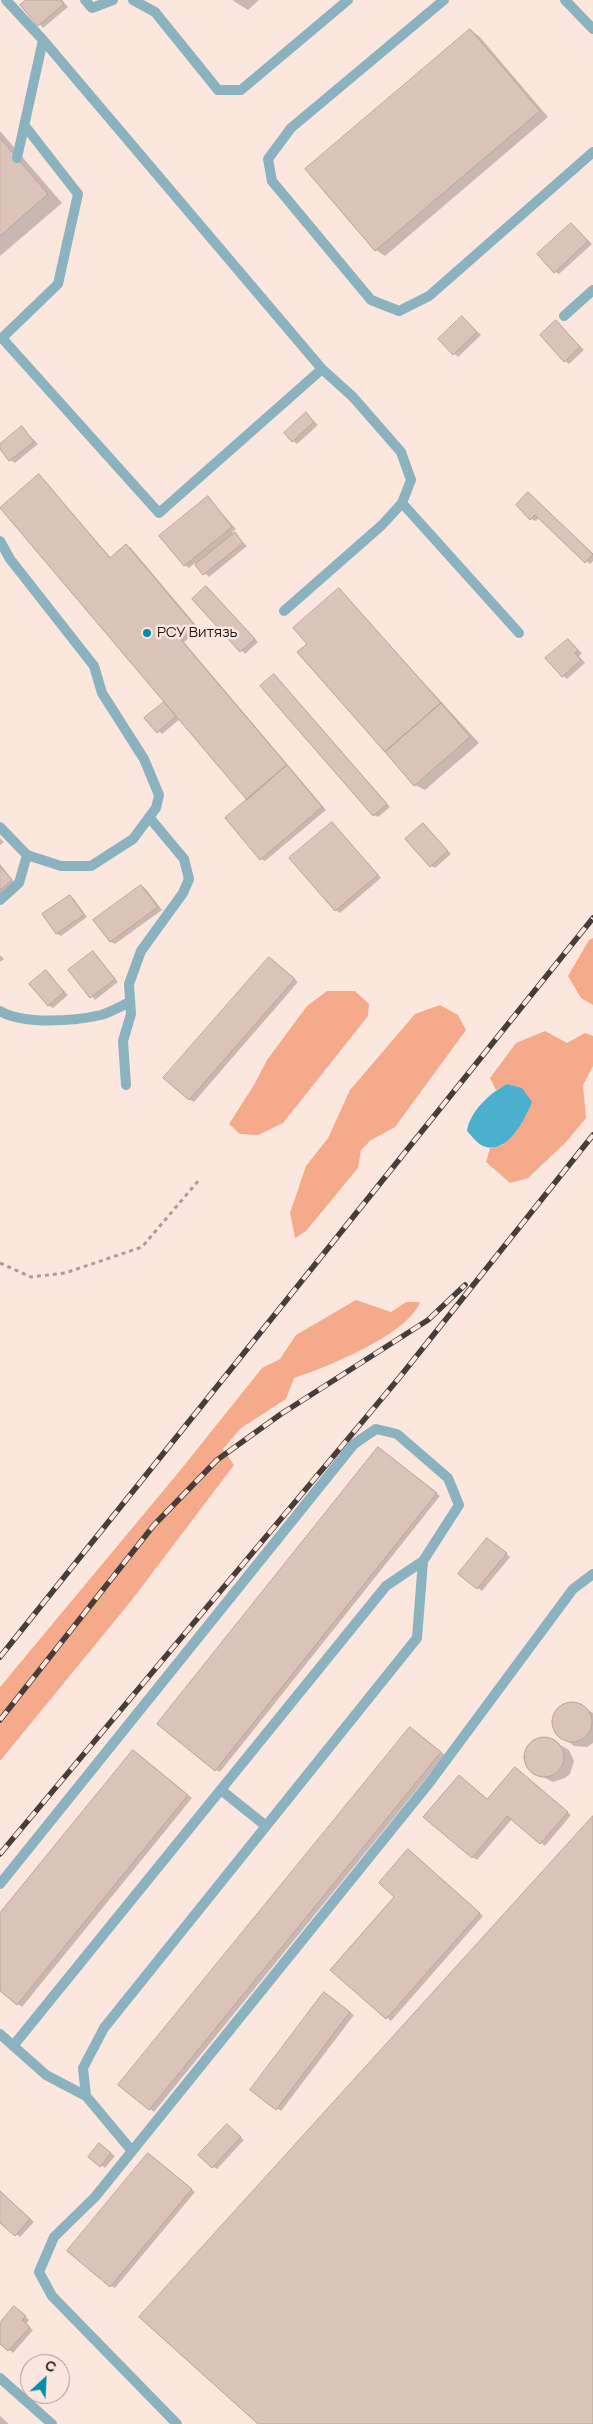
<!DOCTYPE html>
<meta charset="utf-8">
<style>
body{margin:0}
#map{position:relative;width:593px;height:2424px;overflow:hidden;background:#fce7df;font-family:Manrope,sans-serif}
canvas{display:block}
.north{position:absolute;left:20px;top:2354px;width:50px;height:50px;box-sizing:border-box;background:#fce7df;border:1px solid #a5958f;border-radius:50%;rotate:25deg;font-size:14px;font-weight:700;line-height:20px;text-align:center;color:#221a16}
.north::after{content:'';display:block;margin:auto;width:18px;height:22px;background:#048cab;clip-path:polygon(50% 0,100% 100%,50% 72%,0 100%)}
</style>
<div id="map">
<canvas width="593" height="2424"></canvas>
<div class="north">С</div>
</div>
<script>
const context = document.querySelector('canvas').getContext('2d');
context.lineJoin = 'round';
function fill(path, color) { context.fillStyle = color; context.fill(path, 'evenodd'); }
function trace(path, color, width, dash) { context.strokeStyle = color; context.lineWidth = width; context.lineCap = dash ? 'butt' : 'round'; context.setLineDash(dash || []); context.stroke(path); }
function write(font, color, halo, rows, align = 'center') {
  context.font = font + ' Manrope,sans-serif'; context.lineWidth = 5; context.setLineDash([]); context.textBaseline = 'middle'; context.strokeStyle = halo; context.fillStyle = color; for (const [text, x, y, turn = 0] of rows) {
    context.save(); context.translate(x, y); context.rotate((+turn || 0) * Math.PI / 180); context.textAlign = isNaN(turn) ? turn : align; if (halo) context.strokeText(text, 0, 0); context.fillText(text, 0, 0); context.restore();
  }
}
fill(new Path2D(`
 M593,938V1005L581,998L568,976L589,940Z
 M327,991H355L369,1004L368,1016L283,1123L258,1135L240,1134L229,1124L254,1085L267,1060L307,1006Z
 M440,1005L458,1015L466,1030L395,1127L371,1140L361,1150L358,1168L306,1231L295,1238L290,1213L306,1166L328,1138L350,1090L415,1014Z
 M545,1031L567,1043L585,1033L593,1036V1066L583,1085L586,1118L566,1142L528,1178L510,1183L486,1162L490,1148L503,1145L507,1084L496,1090L490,1078L516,1043Z
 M356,1300L391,1312L406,1302H420C409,1334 325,1368 294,1378L286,1399L241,1428L223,1449L234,1465L131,1601L0,1761V1687L178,1473L262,1368L280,1359L296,1335Z`), '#f6aa8c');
fill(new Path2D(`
 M507,1084L522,1088L532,1102C525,1119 506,1158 481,1145C476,1142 471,1135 467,1131C470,1111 490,1093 507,1084Z`), '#4ab0ce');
fill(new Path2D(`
 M28,0H62L68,7L43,28L22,5Z
 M232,0H259L248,10Z
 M470,30L479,36L548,117L385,256L376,250Z
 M0,131L62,203L0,256Z
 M571,224L592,244L559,274L555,272Z
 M462,318L481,335L458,357L439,339Z
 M556,322L584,350L569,364L565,361Z
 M306,414L318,425L297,444L293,441Z
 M22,428L38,444L15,463L10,460L0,445Z
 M39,475L111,558L126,545L131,548L200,630L184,642L326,810L265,861L261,859L248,800L180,719L162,734L146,718L165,702Z
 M529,494L593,554V561L590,564L540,517L536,521L531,519Z
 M208,498L236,529L232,532L247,546L209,577L195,563L189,568L185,565Z
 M207,587L258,642L245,654L194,599Z
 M339,590L479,743L425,790L415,785L299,652L308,644Z
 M568,640L582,653L579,656L585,663L567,679L563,676Z
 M274,676L390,807L378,817L374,815Z
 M332,823L381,878L340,913L336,910Z
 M423,825L451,854L435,868L431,866Z
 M0,838L4,842L0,845Z
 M0,864L15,883L0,896Z
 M142,886L146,889L162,910L115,944L111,942L95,920Z
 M70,896L74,899L87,917L61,936L57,934L43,915Z
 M93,952L118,982L95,1000L70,970Z
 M0,955L4,959L0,962Z
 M270,958L298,982L194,1102L189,1099Z
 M46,972L68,995L53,1008L48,1005Z
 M379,1448L440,1496L220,1772L216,1770Z
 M492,1542L510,1557L482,1591L460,1574Z
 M570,1703L576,1704L593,1713V1743L587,1747L574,1746L555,1731L553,1718L559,1708Z
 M411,1728L445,1755L154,2112L150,2109Z
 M542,1737L548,1738L569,1750L574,1761L570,1774L565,1778L553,1782L531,1771L525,1759V1752L531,1742Z
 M137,1754L192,1798L22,2007L0,1990V1915Z
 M519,1771L571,1815L545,1846L512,1819L477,1860L472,1857L463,1779L488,1800Z
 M413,1854L483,1916L391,2021L331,1970L396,1897Z
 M328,1996L354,2015L281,2111L251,2090Z
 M228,2126L244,2140L217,2169L213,2167Z
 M103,2147L115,2156L105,2168L90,2157Z
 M153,2157L195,2192L115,2288L111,2286Z
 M0,2191L34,2222L20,2237L0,2221Z
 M19,2310L29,2320L26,2324L33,2330L13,2353L0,2342V2324Z
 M0,2416L9,2424H0Z`), '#0003');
const building = new Path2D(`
 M26,0H61L64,4L38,26L20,5Z
 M470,29L540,111L375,251L305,169Z
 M0,138L48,194L0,236Z
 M571,223L588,241L554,273L537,254Z
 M462,316L477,332L453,355L438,339Z
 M556,320L580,347L564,362L540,335Z
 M306,412L314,422L292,442L284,433Z
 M22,426L34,442L9,461L0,449V444Z
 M39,474L110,558L126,544L196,627L181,640L287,765L247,800L0,508Z
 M528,492L593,554L585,563L535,515L530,520L516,505Z
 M208,496L232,527L184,566L159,536Z
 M235,532L243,543L203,575L195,565Z
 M206,586L255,639L240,652L192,599Z
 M339,588L441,703L385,752L297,652L307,644L293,628Z
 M568,639L578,650L575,653L581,660L562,677L545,658Z
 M274,674L387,804L373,816L260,686Z
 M164,702L176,716L157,733L144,718Z
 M441,703L470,737L414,786L385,752Z
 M287,765L322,807L260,860L225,818Z
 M332,822L378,875L335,911L289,858Z
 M423,823L448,851L430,867L405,839Z
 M0,866L12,880L0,890Z
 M141,885L158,907L110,942L93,920Z
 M70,895L84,915L56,934L42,914Z
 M93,951L115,979L90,998L68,970Z
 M269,957L295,979L189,1100L163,1078Z
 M46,970L64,992L48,1006L29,984Z
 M378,1447L437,1493L215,1771L157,1724Z
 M487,1538L507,1553L477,1589L458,1574Z
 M552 1722a20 20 0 1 1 40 0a20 20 0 1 1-40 0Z
 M410,1727L441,1752L149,2110L118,2085Z
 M524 1757a20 20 0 1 1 40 0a20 20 0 1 1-40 0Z
 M133,1750L188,1795L17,2005L0,1991V1913Z
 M515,1767L568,1812L540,1844L507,1816L472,1858L423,1817L459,1775L487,1799Z
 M593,1816V2424H258L139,2317Z
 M408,1849L480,1913L386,2019L330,1970L394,1897L379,1883Z
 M324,1992L350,2012L276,2110L250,2090Z
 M227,2124L241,2137L212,2168L198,2155Z
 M99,2143L111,2153L100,2167L88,2157Z
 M148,2153L192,2189L110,2287L67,2251Z
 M0,2191L30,2219L15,2236L0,2223Z
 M14,2306L26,2316L22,2320L30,2327L8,2351L0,2344V2323Z`);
fill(building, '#dcc3ba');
trace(building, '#bba39a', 1);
trace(new Path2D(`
 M0,1263L31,1277L65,1273L142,1247L199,1180`), '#ac9c95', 3, [4, 4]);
trace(new Path2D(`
 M6,0L43,40L17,158
 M85,0L92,8L113,0
 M133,0L155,12L218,90H241L348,0
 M444,0L291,128L268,159L272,181L371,300L399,311L429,296L593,152
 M565,0L593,29
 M25,126L78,194L58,284L2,338L159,513L322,369L43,40
 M564,316L593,290
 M402,503L519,633
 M0,541L10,559L94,666L102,693L144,759L159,795L156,808L133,839L91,866H61L27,855L0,827
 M284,611L382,525L402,503L411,480L401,452L353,397L322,369
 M0,900L19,883L27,855
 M0,1011C23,1025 75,1021 101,1015C111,1012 121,1006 130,1002
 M126,1085L123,1041L131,1014L129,984L141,951L183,893L189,879L184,859L149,817
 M221,1790L266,1826
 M0,1884L354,1444L376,1429L397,1434L448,1478L459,1505L423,1561L417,1638L104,2028L83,2068L86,2096
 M0,2034L46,2075L86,2096L132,2151
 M13,2046L386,1586L423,1561
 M0,2378L52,2424
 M177,2424L52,2296L39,2272L54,2237L95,2197L430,1782L573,1589L593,1574`), '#8bb2bf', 10);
const rail = new Path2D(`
 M0,1657L593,918
 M0,1720L154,1525L217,1460L281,1414L428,1320L465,1285
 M0,1854L399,1378L593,1135`);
trace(rail, '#473d39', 5.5);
trace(rail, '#fce7df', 4, [11]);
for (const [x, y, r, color] of [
 [147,633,5,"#048cab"]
]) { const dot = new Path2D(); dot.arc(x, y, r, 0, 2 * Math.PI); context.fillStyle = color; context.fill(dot); trace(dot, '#fce7df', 2); }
write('15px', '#221a16', '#fce7df', [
 ["РСУ Витязь",157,633]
], 'left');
</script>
